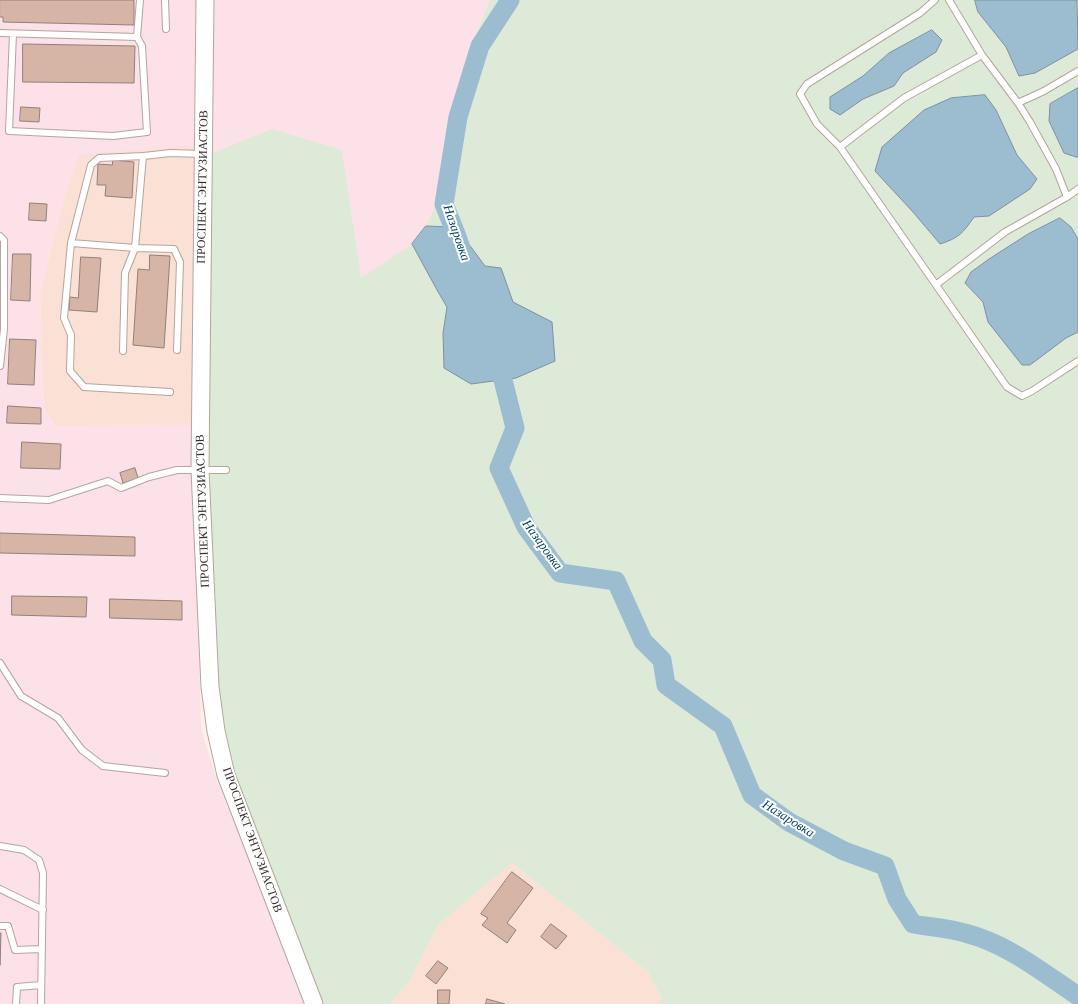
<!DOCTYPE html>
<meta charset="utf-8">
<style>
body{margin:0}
canvas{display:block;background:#feefe9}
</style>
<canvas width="1078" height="1004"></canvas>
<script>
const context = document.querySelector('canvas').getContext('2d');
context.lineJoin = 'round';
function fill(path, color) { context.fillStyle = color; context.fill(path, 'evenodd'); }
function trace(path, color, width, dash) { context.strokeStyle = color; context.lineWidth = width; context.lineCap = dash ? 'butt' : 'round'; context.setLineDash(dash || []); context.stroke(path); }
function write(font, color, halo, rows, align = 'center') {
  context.font = font + ' Georgia,serif'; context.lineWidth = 4; context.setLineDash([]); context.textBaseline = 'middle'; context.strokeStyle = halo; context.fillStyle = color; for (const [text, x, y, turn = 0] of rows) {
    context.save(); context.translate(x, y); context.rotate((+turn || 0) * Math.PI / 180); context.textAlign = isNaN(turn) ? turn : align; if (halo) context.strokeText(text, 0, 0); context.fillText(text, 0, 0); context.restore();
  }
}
fill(new Path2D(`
 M198,145L193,425L55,426L44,408L40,294L63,203L79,154Z
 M512,863L648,972L662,999L659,1004H390L408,983L439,924Z`), '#fbe0d5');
fill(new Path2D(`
 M0,0H199L198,145L79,155L63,203L40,294L44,408L55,426L193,425L201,729L216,778L308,1004H0Z
 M213,0H490L474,40L464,75L450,115L442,158L436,204L426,226L412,244L361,279L342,150L210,154Z`), '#fce1e8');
fill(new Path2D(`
 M490,0H975L978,12L1006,47L1019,76L1035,73L1078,49V88L1050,104L1076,157H1078V239L1071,227L1060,218L1028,234L989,259L971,272L965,283L983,302L988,322L1066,338L1078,332V1004H659L662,999L648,972L512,863L439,924L408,983L390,1004H321L231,772L221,729L206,467L210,154L272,129L342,150L361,278L412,244L437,290L447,307L443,333L552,322L513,302L501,268L485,266L465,239L451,227L426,226L436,204L442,158L450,115L464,75L474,40ZM936,52L903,73L894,86L863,99L840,115L830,97L863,76L889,53ZM996,110L1017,155L1037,179L989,216L974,217L940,244L913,212Z`), '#deead8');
const water = new Path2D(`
 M975,0H1077L1078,49L1035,73L1019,76L1006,47L978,12Z
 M932,30L942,40L936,52L903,73L894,86L863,99L840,115L830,109V97L863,76L889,53Z
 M1078,88V157H1076L1064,153L1049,121L1050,104Z
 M985,95L996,110L1017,155L1037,179L1030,189L989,216L974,217C963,233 959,238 940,244L913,212L875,171L882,147L924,110L951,98Z
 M1060,218L1071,227L1078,239V332L1066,338L1030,365H1022L988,322L983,302L965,283L971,272L989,259L1028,234Z
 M426,226L451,227L465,239L485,266L501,268L513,302L552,322L555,361L516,378L471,384L444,368L443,333L447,307L437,290L412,244Z`);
fill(water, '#9cbcd0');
trace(water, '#7d919e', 1);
trace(new Path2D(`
 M463,254L456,234L444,204L458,117L480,46L510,0
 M497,356L515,428L499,468L526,527L560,573L616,581L643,641L662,660L666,685L723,726L752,795L789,822L844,851L885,866L897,899L913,924C930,927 948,928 965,933C1008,944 1042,972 1078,996`), '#9cbcd0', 19);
const building = new Path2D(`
 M0,0H134V25L3,22V17H0Z
 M23,44L135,46L134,83L23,82Z
 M21,107L40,108L39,122L20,121Z
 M113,160L134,162L132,198L105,196L106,185H97L98,164L112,165Z
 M30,203L47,204L46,221L29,220Z
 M13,254H31L30,301L11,300Z
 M150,255L170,256L164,348L133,345L138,269L149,270Z
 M81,257L101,258L97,312L69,310L70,297L78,298Z
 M10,339L36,340L34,385L8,384Z
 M8,406L41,408V424L7,423Z
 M22,442L61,444L60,469L21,468Z
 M135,468L138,478L123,483L120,473Z
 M0,533L135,537V556L0,553Z
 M12,596L87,597L86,617L12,615Z
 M110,599L182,601V620L110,618Z
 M512,872L533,888L507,923L516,930L507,943L482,925L488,918L481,914Z
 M551,924L567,936L556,949L541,937Z
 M0,933H1L0,965Z
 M438,961L448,968L436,984L426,976Z
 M438,990H450L449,1004H438Z
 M487,999L505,1004H486Z`);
fill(building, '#d7b5a6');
trace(building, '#91817a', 1);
const lane = new Path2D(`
 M165,0L166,29
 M935,0L920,13L807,84L800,94L817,124L840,147L1007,387L1022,396L1032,391L1078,361
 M949,0L982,55L1018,103L1030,122L1056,169L1067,197
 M0,33L137,37L140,0
 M13,34L9,131L113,136L147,132L142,46L137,37
 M1018,103L1044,91L1078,71
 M840,147L904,98L982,55
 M0,236L4,240V329L0,366
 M71,243L135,248L174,249L180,262L177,350
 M937,284L1005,232L1067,197L1078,189
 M123,351L125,273L135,248L143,156
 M170,392L84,387L70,371L71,335L64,318L71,243L91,165L99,158L144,156L170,153L203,154
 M0,498L49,500L108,481L121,488L149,477L177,470H226
 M0,663L21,696L58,718L82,750L103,766L165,773
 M0,846L24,850L39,860L43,873L41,1004
 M0,889L43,910
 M0,926H8L15,950L42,949
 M16,1004L17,987L41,985`);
const secondary = new Path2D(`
 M205,0L200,470L210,687L216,731L226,775L314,1004`);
trace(lane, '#b5a49d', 8);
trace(secondary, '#b5a49d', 19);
trace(lane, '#fff', 6);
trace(secondary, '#fff', 17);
write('12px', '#352e2b', '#fff', [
 ["ПРОСПЕКТ ЭНТУЗИАСТОВ",203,187,-89],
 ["ПРОСПЕКТ ЭНТУЗИАСТОВ",203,511,-92],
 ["ПРОСПЕКТ ЭНТУЗИАСТОВ",252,840,70]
]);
write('italic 13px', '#03415e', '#fff', [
 ["Назаровка",456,233,71],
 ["Назаровка",542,545,54],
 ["Назаровка",788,819,32]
]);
</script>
